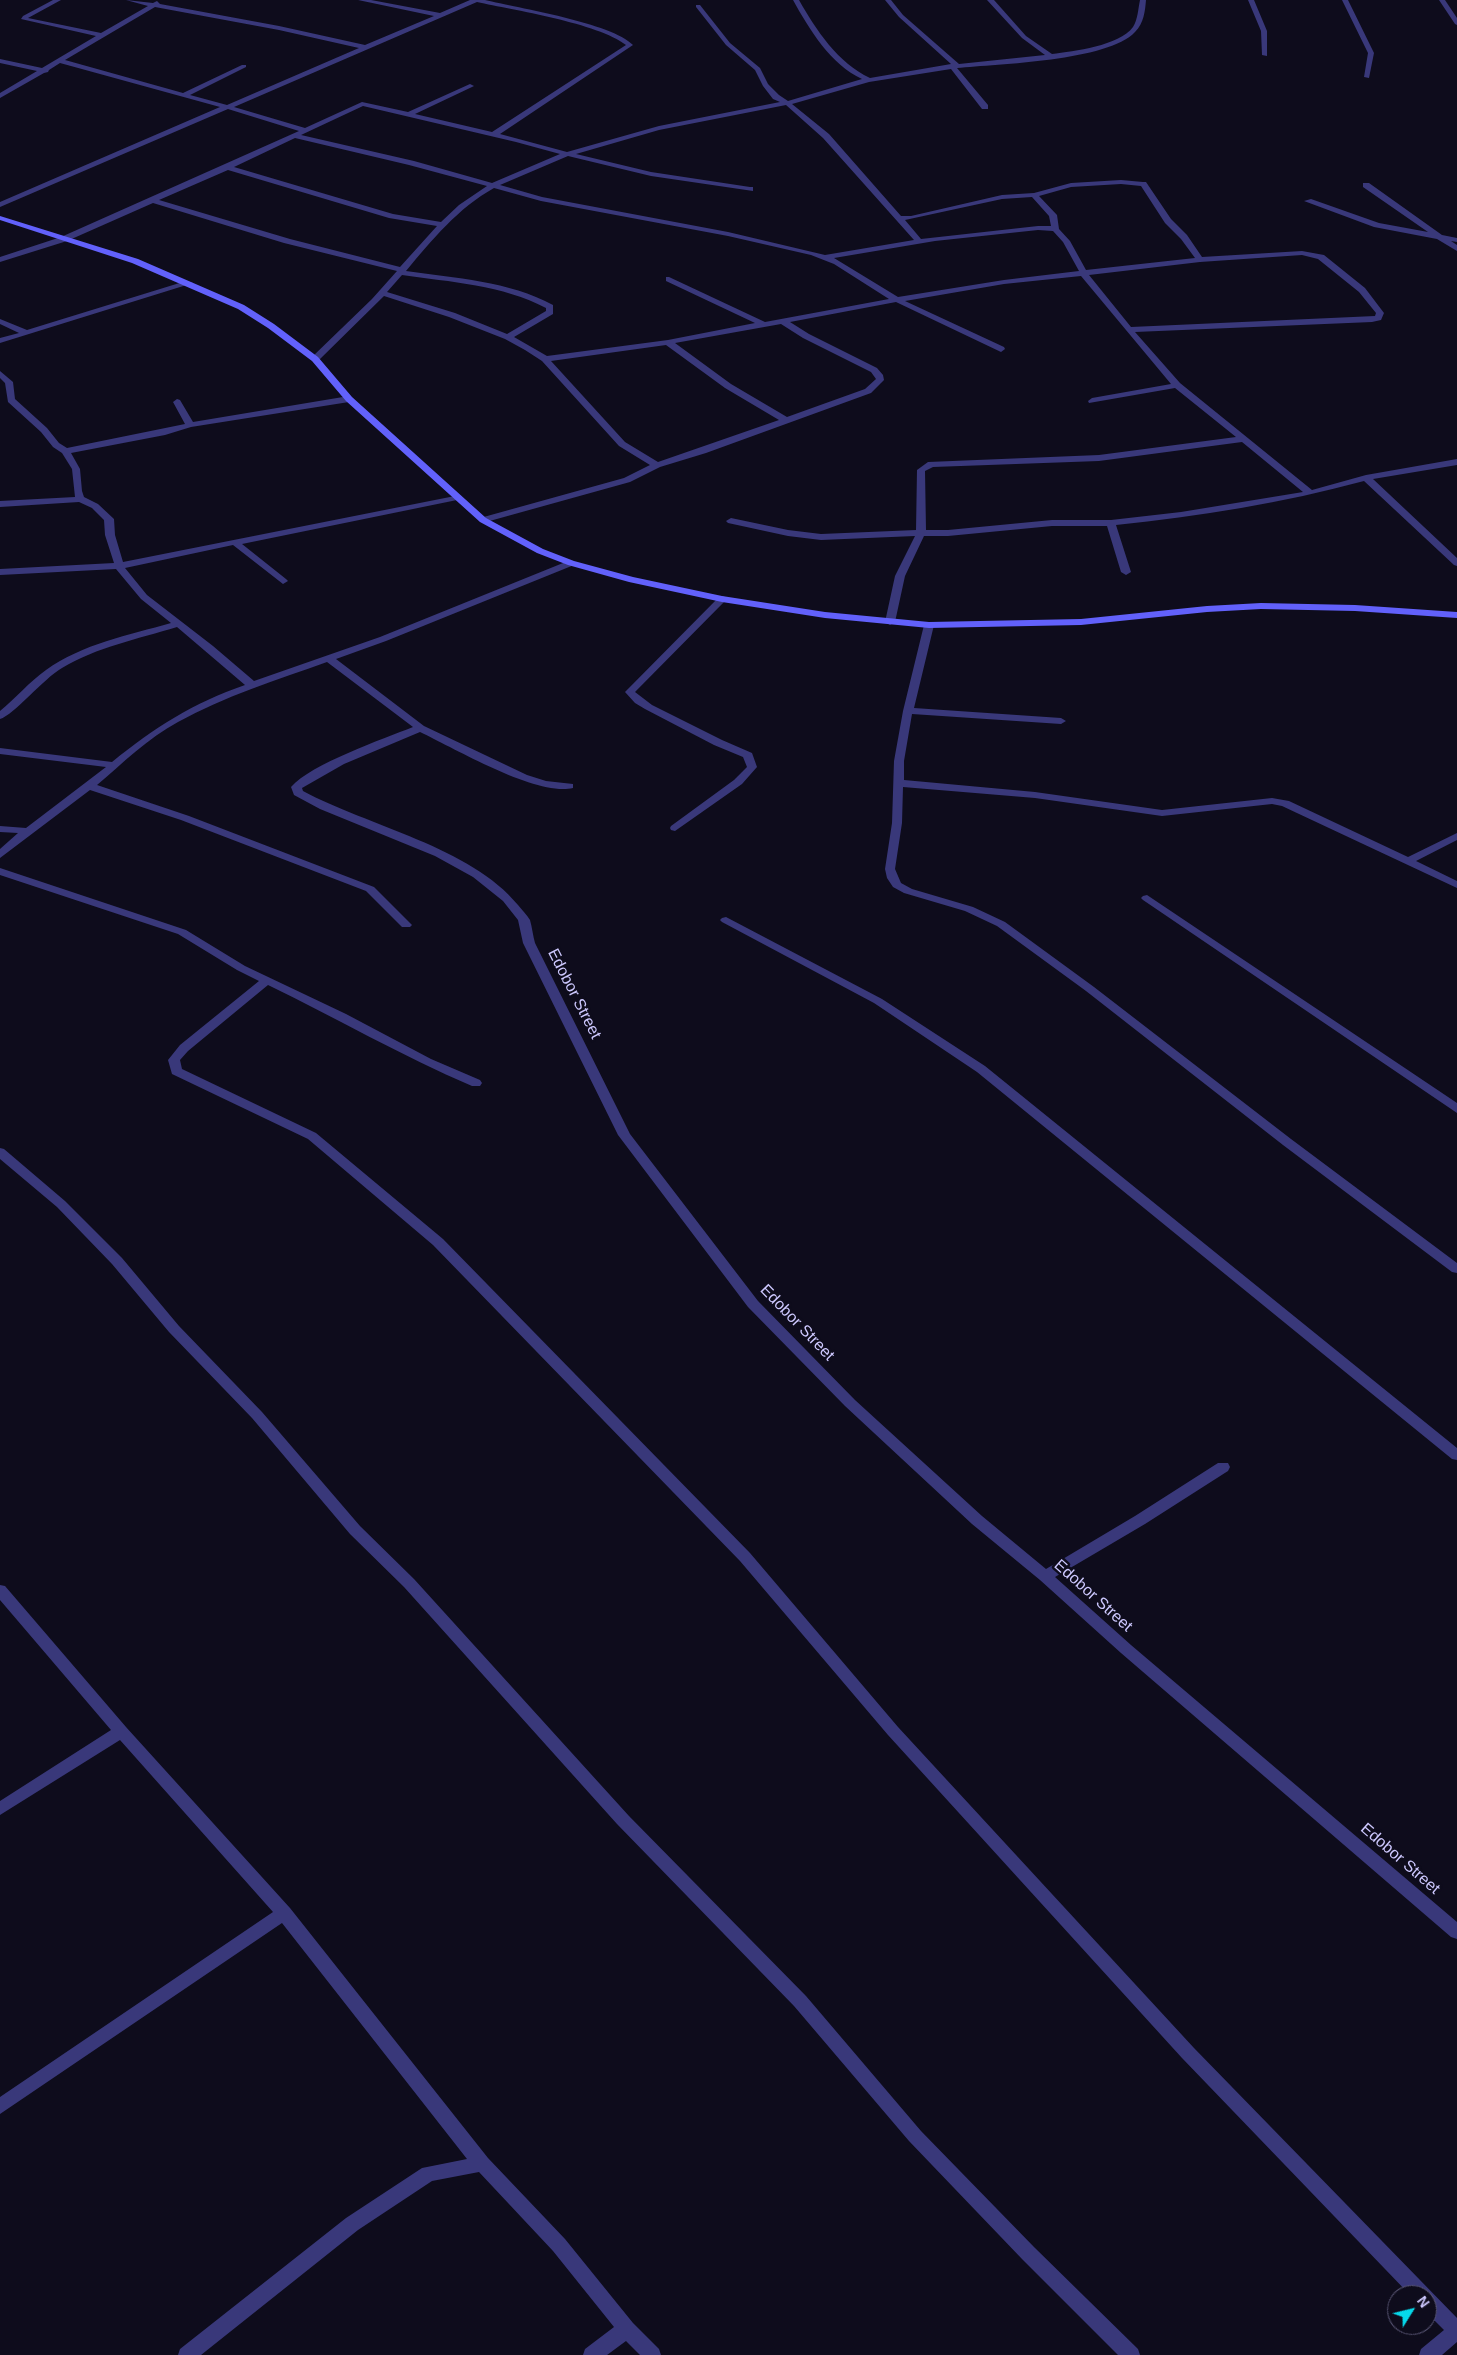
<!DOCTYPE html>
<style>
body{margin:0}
#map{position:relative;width:1457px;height:2355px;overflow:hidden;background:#0e0c1c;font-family:Helvetica,sans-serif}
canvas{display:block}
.north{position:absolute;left:1387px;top:2285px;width:50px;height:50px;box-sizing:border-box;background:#0e0c1c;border:1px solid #5a5776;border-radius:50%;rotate:54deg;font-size:14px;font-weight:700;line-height:20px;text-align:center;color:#cdc8fe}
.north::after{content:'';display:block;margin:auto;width:18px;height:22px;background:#06d9eb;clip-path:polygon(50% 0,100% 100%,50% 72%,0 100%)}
</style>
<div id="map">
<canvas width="1457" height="2355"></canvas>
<div class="north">N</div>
</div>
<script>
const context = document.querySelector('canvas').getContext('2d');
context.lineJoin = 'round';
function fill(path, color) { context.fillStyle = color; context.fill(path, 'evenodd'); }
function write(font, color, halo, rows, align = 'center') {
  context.font = font + ' Helvetica,sans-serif'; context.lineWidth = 5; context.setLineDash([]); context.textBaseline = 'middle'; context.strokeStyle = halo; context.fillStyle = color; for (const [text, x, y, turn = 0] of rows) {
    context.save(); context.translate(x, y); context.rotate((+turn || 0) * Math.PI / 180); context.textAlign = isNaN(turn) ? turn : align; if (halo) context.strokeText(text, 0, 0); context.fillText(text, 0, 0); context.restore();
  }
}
fill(new Path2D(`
 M53,0H61L28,18L101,33L148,6L126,0L153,3L157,1L160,4L279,26L365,45L434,16L358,0H371L440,13L470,0H485C518,8 612,23 633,45L500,134L567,152L659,126L780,102L773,99L763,86L755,70L726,45L696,7V5H700L730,43L760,68L768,84L779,95L788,101L862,79C831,65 809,29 793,0H799C816,30 838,63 870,78L951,64L899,17L885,0H891L903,15L959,64L1045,55L1022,38L987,0H994L1026,36L1052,54C1074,51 1119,46 1133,27C1138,19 1138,9 1140,0H1146C1145,11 1144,23 1135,32C1108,61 998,64 957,68L988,105V109H982L951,69L869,82L792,104L829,134L901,216H911L1002,195L1034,193L1071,183L1121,180L1143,182H1146L1171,219L1187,235L1202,257L1302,251L1324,255L1365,288L1384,313L1381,320L1372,322L1135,332L1180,383L1312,490L1366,475L1457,459V465L1373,479L1457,558V566L1454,565L1364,481C1283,503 1200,516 1116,525L1131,572L1126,575L1121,572L1107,526H1052L948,536H924L905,576L895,622L890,625L885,622L895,576L915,536L821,540L788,536L728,523L726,521L731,518L788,530L821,534L916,530L917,470L928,462L1099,455L1236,437L1175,388L1089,403L1088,401L1092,398L1171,384L1081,276L1004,284L905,301L1004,347L1005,349L1001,352L896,302L790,322L809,334L877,368L883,375L884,380L871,393L706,453L660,467L630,482L486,522H480V518L624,478L650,465L619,446L542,361L525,350L505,339L449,317L384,296L318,361H312V357L372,299L397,271L284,243L153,203L67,241L0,262V257L61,237L299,131L228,109L0,207V202L220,107L60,63L49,70L48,72L44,73L0,98V93L37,71L0,63V59L42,68L96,36L21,19L23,16ZM477,2C513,10 598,23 626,45L492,132L415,114L472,87L474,86L470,84L408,112L362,102L305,128L234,107ZM155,7L279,30L359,48L227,105L190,95L246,67V65H242L183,93L65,60ZM786,105L823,138L914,240L825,255L728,232L542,197L500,185L568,156L651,176L753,191V187H750L651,172L576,154L659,130ZM363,106L516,142L560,154L492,183L414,161L301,135ZM295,138L409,165L487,186L459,205L441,222L393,214L234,167ZM228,170L389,218L437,226L400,267L290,239L159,200ZM1121,184L1141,186L1165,223L1181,239L1195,258L1086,270L1070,241L1059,229L1057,215L1039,196L1071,187ZM494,188L541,201L728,236L811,255L834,264L889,299L765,322L669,277H666V281L755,323L668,340L547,356L514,337L553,314V305C509,281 455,278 406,271C432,240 458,208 494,188ZM1032,197L1049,216L1051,226H1038L921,239L905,220L1002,199ZM1038,230L1053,231L1063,242L1079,271L1004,280L898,297L834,258L935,241ZM1302,255L1318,259L1359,292L1376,313L1375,316L1131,327L1089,275L1200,262ZM402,275C450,282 503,285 546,308V311L507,334L455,313L387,292ZM781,324L803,338L871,372L876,379L865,389L787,417L731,384L675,343ZM666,345L725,388L779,420L658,462L625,442L551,361ZM1242,442L1303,492L1181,512L1111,520H1052L948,530H926L925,471L933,467L1099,461Z
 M1248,0H1254L1267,31V56L1262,55L1261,31Z
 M1342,0H1348L1374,53L1369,78L1364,77L1368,53Z
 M1439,0H1445L1457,18V25L1455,24Z
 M1363,183H1369L1442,235L1457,238V242L1451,241L1457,245V251L1437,239L1374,227L1304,201L1311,199L1379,223L1428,232L1363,187Z
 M186,281L193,283L0,343V338L19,333L0,324V319L27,330Z
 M0,371L13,382L15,399L47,428L59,443L67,448L185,424L173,402L177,399L180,400L193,422L349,396L353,399L349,402L191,427L165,435L71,453L80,469L82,491L84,497L98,504L114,519L115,535L123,562L460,495L462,497L457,500L242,544L286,579L288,581L283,584L233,545L125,568L147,595L213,646L254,681L380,637L568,561H574V565L386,641L336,659L424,726L527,775L546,781L573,784V788C537,797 454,748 420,732L344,764L302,788L303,791C368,826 471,847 518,905C522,910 527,915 530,920C532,927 533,936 535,943L630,1134L758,1301L855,1400L982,1516L1046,1569L1135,1516L1218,1463H1228L1230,1467L1228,1471L1145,1524L1055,1577L1131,1645L1457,1922V1939L1451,1937L1121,1653L1040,1580L972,1524L845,1406L748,1307L618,1135L523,943L518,920L503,901L473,877L435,856L320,809L294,795L291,787C311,764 383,739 413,727L327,662C277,680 225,696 178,722C148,738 123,763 97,785L189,816L374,887L412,925L410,927H402L366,891L181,820L90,790L0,858V849L18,833L0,832V826L26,828L106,767L0,754V748L112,762C155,727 193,703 245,685L177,627C138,639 97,647 62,668C44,678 14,715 0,719V711C16,698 29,682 46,670C82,644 129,635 171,623L141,599L116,569L0,575V569L114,563L105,535L104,520L92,508L79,502L0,507V501L75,497L72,469L62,453L53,447L41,432L8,402L5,383L0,378Z
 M722,596L725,597V601L635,692L652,705L722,740L752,753L757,767L742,784L675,831L671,830L670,828L671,826L734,780L747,767L743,757L714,745L645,709L635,703L625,692L719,597Z
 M929,622L934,625L914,708L1061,718L1066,721L1061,724L912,714L904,761V780L1035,792L1162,810L1272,798L1289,801L1408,857L1457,833V840L1416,861L1457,881V888L1282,806L1272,804L1162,816L1035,798L903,787L902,823L895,869L901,883L912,889L973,907L1005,922L1094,987L1291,1139L1457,1263V1273L1452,1272L1283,1145L1086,991L997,926L965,911L904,893L893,887L887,878L885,869L892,823L894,761L903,711L924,625Z
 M0,868L186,930L245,966L346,1014L431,1059L480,1080L482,1083L480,1086H472C402,1056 336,1018 268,985L188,1051L180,1060L182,1069L316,1133L443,1239L750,1553L898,1727L1194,2048L1457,2318V2342L1442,2355H1419L1421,2349L1444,2330L1427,2313V2295H1410L1182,2058L888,1735L740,1561L433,1245L308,1139L172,1074L168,1060L180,1045L259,981L237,970L178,934L0,875Z
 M1147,895L1457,1103V1113L1143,900L1141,898L1143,896Z
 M726,917L882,999L985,1066L1457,1448V1460L1452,1459L977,1072L874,1003L722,922L720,920L722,918Z
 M0,1148L4,1149L65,1201L122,1258L179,1326L262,1412L360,1526L414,1579L629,1816L806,1996L921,2131L1034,2247L1138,2349L1140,2355H1118L1022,2259L909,2141L794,2006L617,1824L404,1587L350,1534L252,1418L169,1332L112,1264L57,1207L0,1159Z
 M0,1585L5,1586L126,1727L290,1908L488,2158L565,2239L633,2323L659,2349L661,2355H640L626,2341L607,2355H583L585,2349L614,2327L553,2251L479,2172L432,2181L358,2230L201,2355H178L180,2349L346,2218L422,2168L467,2159L282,1923L0,2114V2097L273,1912L120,1740L0,1815V1801L111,1730L0,1600Z`), '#39387a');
fill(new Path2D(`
 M0,216L138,259L244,305L274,324L318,357L352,397L486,518L543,549L574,561L633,577L722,596L825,612L929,622L1081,619L1207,606L1261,603L1355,605L1457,612V618L1355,611L1261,609L1207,612L1081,625L929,628L825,618L722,602L629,582L568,565L537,553L480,522L346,401L312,361L268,328L238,309L132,263L0,220Z`), '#6261fb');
write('16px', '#cdc8fe', '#0e0c1c', [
 ["Edobor Street",574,994,63],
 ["Edobor Street",797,1323,46],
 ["Edobor Street",1093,1596,42],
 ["Edobor Street",1400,1859,41]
]);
</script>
